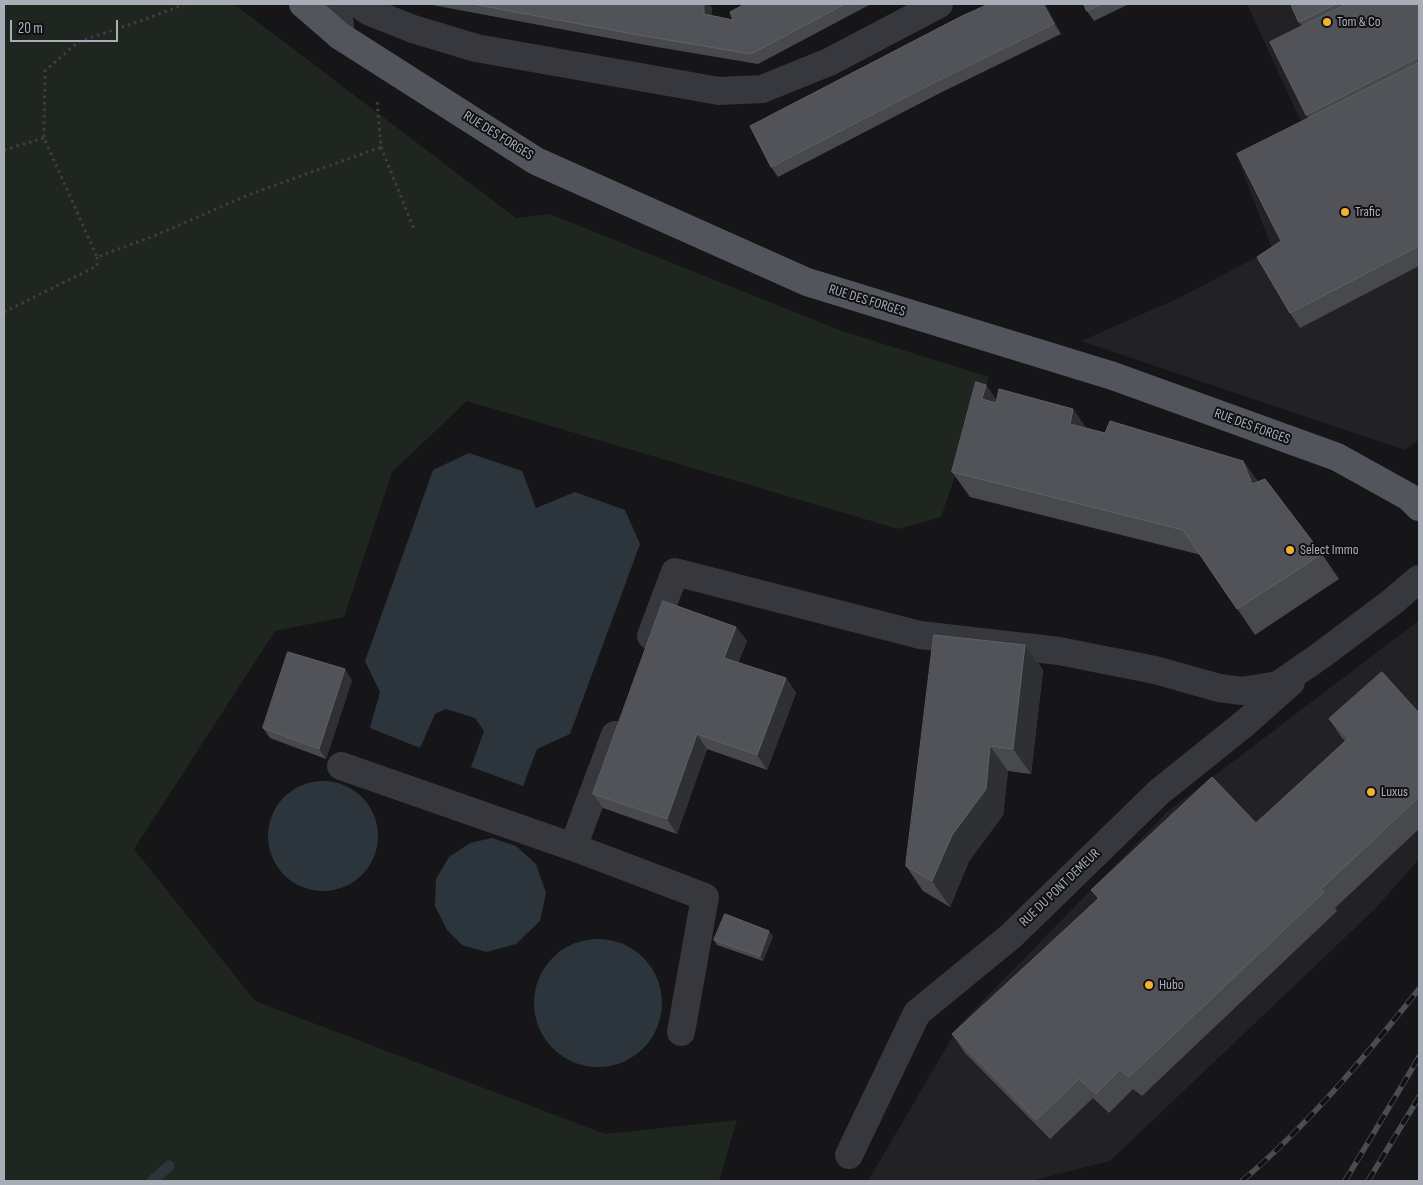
<!DOCTYPE html>
<style>
body{margin:0}
#map{position:relative;width:1423px;height:1185px;overflow:hidden;background:#161618;font-family:"Sofia Sans Condensed",sans-serif}
canvas{display:block}
.frame{position:absolute;inset:0;border:5px solid #a8adb8;pointer-events:none}
.scale{position:absolute;left:10px;top:20px;width:108px;height:22px;box-sizing:border-box;border:2px solid #a8adb8;border-top:0;padding-left:6px;font-size:15px;line-height:18px;white-space:nowrap;color:#a8adb8;-webkit-text-stroke:4px #111113;paint-order:stroke}
</style>
<div id="map">
<canvas width="1423" height="1185"></canvas>
<div class="frame"></div>
<div class="scale">20 m</div>
</div>
<script>
const context = document.querySelector('canvas').getContext('2d');
context.lineJoin = 'round';
function fill(path, color) { context.fillStyle = color; context.fill(path, 'evenodd'); }
function trace(path, color, width, dash) { context.strokeStyle = color; context.lineWidth = width; context.lineCap = dash ? 'butt' : 'round'; context.setLineDash(dash || []); context.stroke(path); }
function write(font, color, halo, rows, align = 'center') {
  context.font = font + ' "Sofia Sans Condensed",sans-serif'; context.lineWidth = 4; context.setLineDash([]); context.textBaseline = 'middle'; context.strokeStyle = halo; context.fillStyle = color; for (const [text, x, y, turn = 0] of rows) {
    context.save(); context.translate(x, y); context.rotate((+turn || 0) * Math.PI / 180); context.textAlign = isNaN(turn) ? turn : align; if (halo) context.strokeText(text, 0, 0); context.fillText(text, 0, 0); context.restore();
  }
}
fill(new Path2D(`
 M1247,4H1419V440L1405,450L1081,341L1179,298L1272,249L1236,153L1301,122Z
 M1417,622L1419,623V859L1375,909L1110,1161L1031,1181H868L960,1024L1169,810Z`), '#222225');
fill(new Path2D(`
 M4,4H234L516,218L550,214L842,331L989,377L941,517L898,529L467,401L392,472L344,617L275,631L134,849L255,1001L605,1134L737,1120L719,1181H4Z`), '#1e261f');
fill(new Path2D(`
 M469,453L522,471L536,508L575,492L625,510L640,544L570,734L537,749L523,786L471,767L484,731L475,718L446,709L435,714L420,748L370,728L380,692L365,661L433,470Z
 M268 836a55 55 0 1 1 110 0a55 55 0 1 1-110 0Z
 M492,838L516,846L536,864L546,893L540,921L516,944L486,952L462,945L447,930L435,906L436,879L449,857L470,843Z
 M534 1003a64 64 0 1 1 128 0a64 64 0 1 1-128 0Z`), '#2c353c');
trace(new Path2D(`
 M152,1181L169,1166`), '#2c353c', 11);
trace(new Path2D(`
 M185,4L146,19L78,42L45,71L44,138L97,257L154,236L248,195L381,147L377,99
 M381,147L414,229
 M4,150L44,138
 M4,312L97,266V257`), '#3d3f44', 3, [2.5, 4]);
trace(new Path2D(`
 M333,4L340,24V36
 M358,4L370,12L413,29L476,48L719,91L762,89L829,62L939,4
 M651,636L675,572L920,635L1059,651L1155,670L1219,688L1242,691L1278,685L1320,656L1392,602L1419,579
 M341,766L573,847L705,897L681,1032
 M573,847L615,735
 M849,1155L917,1013L1011,936L1159,792L1245,723L1291,682`), '#37383d', 28);
trace(new Path2D(`
 M303,4L340,36L536,161L807,282L1113,376L1337,457L1409,497L1419,507`), '#53555c', 28);
const rail = new Path2D(`
 M1242,1181C1308,1125 1365,1057 1419,989
 M1345,1181L1419,1057
 M1368,1181L1419,1097`);
trace(rail, '#4a4c52', 5.5);
trace(rail, '#111113', 4, [11]);
fill(new Path2D(`
 M427,4H709L712,8L711,16L733,20L745,4H871L758,64L651,46Z
 M989,4H1045L1061,34L942,92L778,177L771,167Z
 M1084,4H1129L1094,21L1087,11Z
 M1291,4H1419V266L1300,328L1290,313L1281,241L1309,118L1306,115L1302,26L1299,22Z
 M986,385L997,401L1073,409L1086,428L1105,433L1243,461L1258,482L1322,554L1339,579L1255,635L1201,555L970,497L952,472Z
 M736,627L747,641L738,663L786,678L796,693L767,770L707,749L677,834L603,808L593,794Z
 M1025,645L1043,670L1031,774L1008,771L1003,815L969,861L950,907L923,891L906,866Z
 M352,680L326,759L270,738L263,728Z
 M1419,713V829L1335,908L1337,911L1142,1096L1133,1089L1109,1113L1093,1098L1050,1139L965,1053L952,1034L1098,899L1091,890L1256,823L1345,741L1342,738L1329,719Z
 M773,936L763,961L717,945L714,940Z`), '#47494d');
fill(new Path2D(`
 M704,4H709L712,8L711,24L704,14Z
 M1043,4H1045L1061,34L1054,24Z
 M986,385L1004,411L982,399Z
 M1073,409L1091,435L1070,424Z
 M1243,461L1261,486L1252,484Z
 M736,627L747,641L734,673L724,658Z
 M1025,645L1043,670L1031,774L1013,749Z
 M345,669L352,680L326,759L319,749Z
 M786,678L796,693L767,770L757,755Z
 M697,734L707,749L677,834L667,819Z
 M990,746L1008,771L1003,815L969,861L950,907L932,881Z
 M769,931L773,936L763,961L760,956Z`), '#2f3033');
const building = new Path2D(`
 M473,4H704V14L733,20L730,12L745,4H845L751,54L644,36Z
 M989,4H1043L1054,24L935,82L771,167L750,126L960,17Z
 M1084,4H1102L1087,11Z
 M1291,4H1336L1299,22Z
 M1347,4H1419V57L1306,115L1270,42Z
 M1419,63V246L1290,313L1257,257L1281,241L1237,154Z
 M976,382L986,385L982,399L996,403L999,389L1073,409L1070,424L1105,433L1110,421L1243,461L1252,484L1265,479L1322,554L1237,609L1183,530L952,472Z
 M663,601L736,627L724,658L786,678L757,755L697,734L667,819L593,794Z
 M934,635L1025,645L1013,749L990,746L986,789L952,835L932,881L906,866Z
 M288,652L345,669L319,749L263,728Z
 M1382,672L1419,713V797L1321,889L1324,892L1129,1077L1120,1070L1096,1094L1079,1079L1036,1120L952,1034L1099,898L1091,890L1212,777L1256,823L1349,738L1329,719Z
 M725,914L769,931L760,956L714,940Z`);
fill(building, '#525359');
trace(building, '#5f6168', 1);
for (const [x, y, r, color] of [
 [1327,22,5,"#f2b134"],
 [1345,212,5,"#f2b134"],
 [1290,550,5,"#f2b134"],
 [1371,792,5,"#f2b134"],
 [1149,985,5,"#f2b134"]
]) { const dot = new Path2D(); dot.arc(x, y, r, 0, 2 * Math.PI); context.fillStyle = color; context.fill(dot); trace(dot, '#111113', 2); }
write('14px', '#a8adb8', '#111113', [
 ["Tom & Co",1337,22],
 ["Trafic",1355,212],
 ["Select Immo",1300,550],
 ["Luxus",1381,792],
 ["Hubo",1159,985]
], 'left');
write('14px', '#a8adb8', '#111113', [
 ["RUE DES FORGES",498,136,32],
 ["RUE DES FORGES",867,301,17],
 ["RUE DES FORGES",1252,427,20],
 ["RUE DU PONT DEMEUR",1060,888,-44]
]);
</script>
